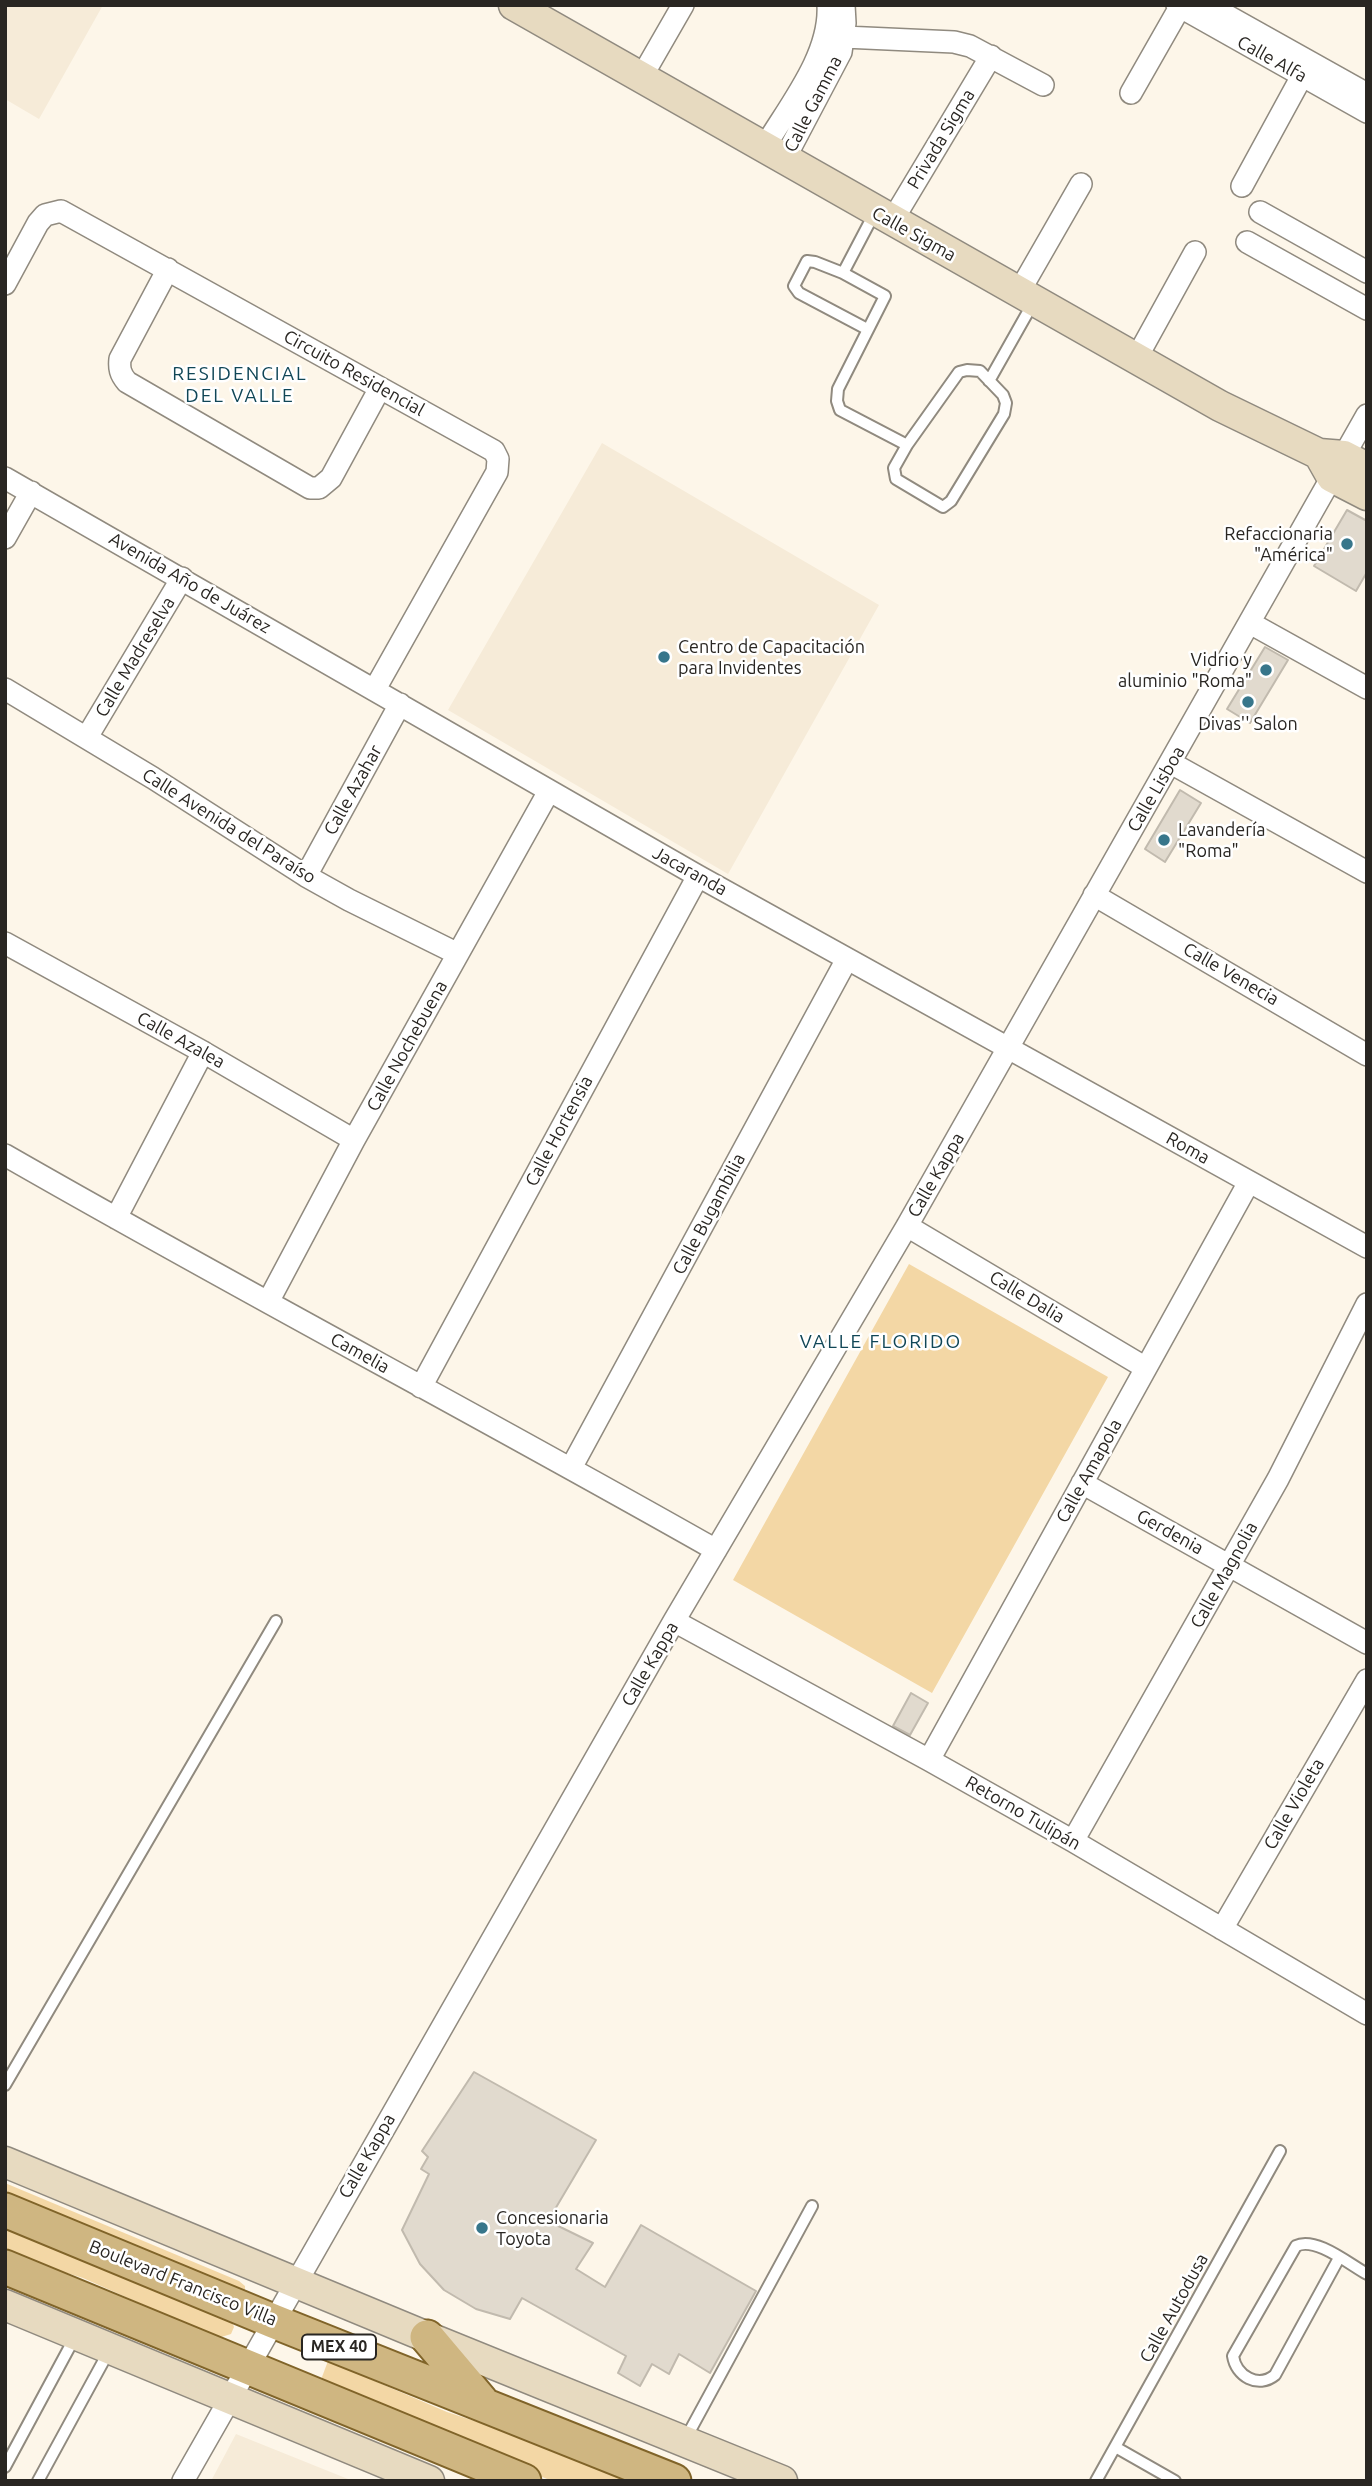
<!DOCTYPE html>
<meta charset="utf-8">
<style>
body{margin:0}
#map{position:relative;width:1372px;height:2486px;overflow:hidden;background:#fdf6e9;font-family:Ubuntu,sans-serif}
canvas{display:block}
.frame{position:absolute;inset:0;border:7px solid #292622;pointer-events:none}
</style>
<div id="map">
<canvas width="1372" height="2486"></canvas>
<div class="frame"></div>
</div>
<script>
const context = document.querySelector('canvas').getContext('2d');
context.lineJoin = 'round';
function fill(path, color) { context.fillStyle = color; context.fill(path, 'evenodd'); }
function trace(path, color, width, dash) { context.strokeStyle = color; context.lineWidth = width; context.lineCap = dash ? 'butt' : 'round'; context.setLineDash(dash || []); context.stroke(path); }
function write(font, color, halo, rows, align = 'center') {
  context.font = font + ' Ubuntu,sans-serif'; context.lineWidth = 5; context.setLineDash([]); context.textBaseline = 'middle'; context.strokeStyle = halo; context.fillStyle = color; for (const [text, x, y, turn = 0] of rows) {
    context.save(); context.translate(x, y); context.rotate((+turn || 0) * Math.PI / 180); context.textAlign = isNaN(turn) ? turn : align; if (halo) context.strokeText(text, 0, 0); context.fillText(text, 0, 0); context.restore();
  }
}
fill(new Path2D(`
 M5,5H103L39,119L5,99Z
 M602,443L879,605L728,874L448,710Z
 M236,2434L353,2481H211Z`), '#f6ebd8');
fill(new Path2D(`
 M909,1264L1108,1377L932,1693L733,1580Z
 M5,2183L239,2281L245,2286V2293L5,2202Z
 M5,2224L232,2322L234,2327L231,2334L218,2338L83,2278L5,2254Z
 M328,2361L447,2412L594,2460L644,2481H552L319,2385Z`), '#f3d7a5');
const building = new Path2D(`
 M1347,510L1367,521V572L1356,591L1314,566Z
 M1265,647L1288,660L1250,723L1227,709Z
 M1180,790L1201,803L1165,862L1145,849Z
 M911,1693L928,1703L910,1735L893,1726Z
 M474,2072L596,2140L548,2221L593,2243L576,2269L605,2287L641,2225L756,2291L710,2373L679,2354L669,2374L652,2364L640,2386L618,2373L626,2356L522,2298L510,2319L476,2309L444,2290L420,2264L402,2230L429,2174L421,2169L428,2157L422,2151Z`);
fill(building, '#e1dace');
trace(building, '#c1baae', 2);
const lane = new Path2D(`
 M843,273L885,296L838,389L837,401L840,410L907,445
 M867,329L799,293L794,286L807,261L815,262L843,273L875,212
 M967,370L980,371L1003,395L1006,403L1004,414L951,501L943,507L896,479L894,468L907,445L959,372Z
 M989,381L1033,303
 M5,2085L276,1621
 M1339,2258L1275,2375C1258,2389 1236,2376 1233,2356L1296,2246C1315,2236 1349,2264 1367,2274
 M686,2438L812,2206
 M1117,2448L1175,2481
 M5,2467L75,2337
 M38,2481L109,2351
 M1096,2481L1280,2151`);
const street = new Path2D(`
 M1177,5L1367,112
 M1208,5L1367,94
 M844,37L954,42L970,46L1043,85
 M641,78L683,5
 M1131,93L1180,7
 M764,148C789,106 831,55 828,5
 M784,160L841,52L845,23L844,5
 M1242,186L1302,76
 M1260,212L1367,272
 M892,221L991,56
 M1247,242L1367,309
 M168,269L120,359C119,368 120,374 127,382L310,488H319L331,478L380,388
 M5,284L38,223L45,215L61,211L494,451L498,459L497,472L375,689
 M1019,292L1081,184
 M1136,359L1195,252
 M5,478L698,876L1367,1247
 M5,538L31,492
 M1250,623L1367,688
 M5,689L153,778L306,876L349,900L458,954
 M87,737L182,578
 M1171,763L1367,872
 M306,876L400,704
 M1094,895L1367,1055
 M5,943L203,1052L354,1140
 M5,1155C240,1290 480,1416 716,1550
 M116,1218L203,1052
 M907,1226L1146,1368
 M268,1302L354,1140L549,791
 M421,1387L698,876
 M571,1468L847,959
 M1082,1483L1367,1643
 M674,1621L929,1760L1073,1841L1367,2014
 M929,1760L1249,1182
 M1073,1841L1278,1479L1367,1304
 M1222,1929L1367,1680
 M183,2481L674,1621L907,1226L1367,415`);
const secondary = new Path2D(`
 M514,5L1220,406L1319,454L1344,456L1367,468
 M1319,454L1332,477L1367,495
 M5,2162L427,2337L782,2481
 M5,2305L429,2481`);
const primary = new Path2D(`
 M5,2210L273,2321L674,2481
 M5,2267L524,2481
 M427,2337L481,2401`);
trace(lane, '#908a7f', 14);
trace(street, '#908a7f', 24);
trace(secondary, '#908a7f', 33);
trace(primary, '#806429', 37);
trace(lane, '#fff', 10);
trace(street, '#fff', 21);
trace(secondary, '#e7dac0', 30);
trace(primary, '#cfb681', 33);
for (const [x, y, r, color] of [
 [1347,544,7,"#37768b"],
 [664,657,7,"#37768b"],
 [1266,670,7,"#37768b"],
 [1248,702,7,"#37768b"],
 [1164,840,7,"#37768b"],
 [482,2228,7,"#37768b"]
]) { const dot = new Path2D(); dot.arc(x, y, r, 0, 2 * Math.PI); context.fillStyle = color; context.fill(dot); trace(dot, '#fff', 2.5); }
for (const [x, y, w] of [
 [339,2347,74]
]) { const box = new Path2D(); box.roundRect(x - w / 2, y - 12.5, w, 25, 5); context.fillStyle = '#fff'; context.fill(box); trace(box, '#292622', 2); }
write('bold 16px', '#292622', null, [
 ["MEX 40",339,2347]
]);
write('18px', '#292622', '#fff', [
 ["Calle Alfa",1272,59,29],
 ["Calle Gamma",813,104,-63],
 ["Privada Sigma",941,139,-59],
 ["Calle Sigma",914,234,29],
 ["Circuito Residencial",354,373,29],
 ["Avenida Año de Juárez",190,583,30],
 ["Calle Madreselva",135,657,-59],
 ["Calle Lisboa",1156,789,-60],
 ["Calle Azahar",353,790,-61],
 ["Calle Avenida del Paraíso",229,826,32],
 ["Jacaranda",690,871,29],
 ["Calle Venecia",1231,974,30],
 ["Calle Azalea",181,1040,29],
 ["Calle Nochebuena",407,1046,-61],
 ["Calle Hortensia",559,1131,-62],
 ["Roma",1188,1148,29],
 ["Calle Kappa",936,1175,-60],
 ["Calle Bugambilia",709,1214,-62],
 ["Calle Dalia",1027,1297,31],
 ["Camelia",360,1353,29],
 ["Calle Amapola",1089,1471,-61],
 ["Gerdenia",1170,1532,29],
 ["Calle Magnolia",1224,1575,-61],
 ["Calle Kappa",650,1664,-60],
 ["Calle Violeta",1294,1804,-60],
 ["Retorno Tulipán",1023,1813,30],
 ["Calle Kappa",367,2156,-60],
 ["Boulevard Francisco Villa",183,2283,22],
 ["Calle Autodusa",1174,2308,-61]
]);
write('18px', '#292622', '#fff', [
 ["Refaccionaria",1333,534,"right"],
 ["\"América\"",1333,555,"right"],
 ["Centro de Capacitación",678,647],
 ["para Invidentes",678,668],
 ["Vidrio y",1252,660,"right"],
 ["aluminio \"Roma\"",1252,681,"right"],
 ["Divas'' Salon",1248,724,"center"],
 ["Lavandería",1178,830],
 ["\"Roma\"",1178,851],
 ["Concesionaria",496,2218],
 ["Toyota",496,2239]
], 'left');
context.letterSpacing = '2px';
write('19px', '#104656', '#fff', [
 ["RESIDENCIAL",240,374],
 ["DEL VALLE",240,396],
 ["VALLE FLORIDO",881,1342]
]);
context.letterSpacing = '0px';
</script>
